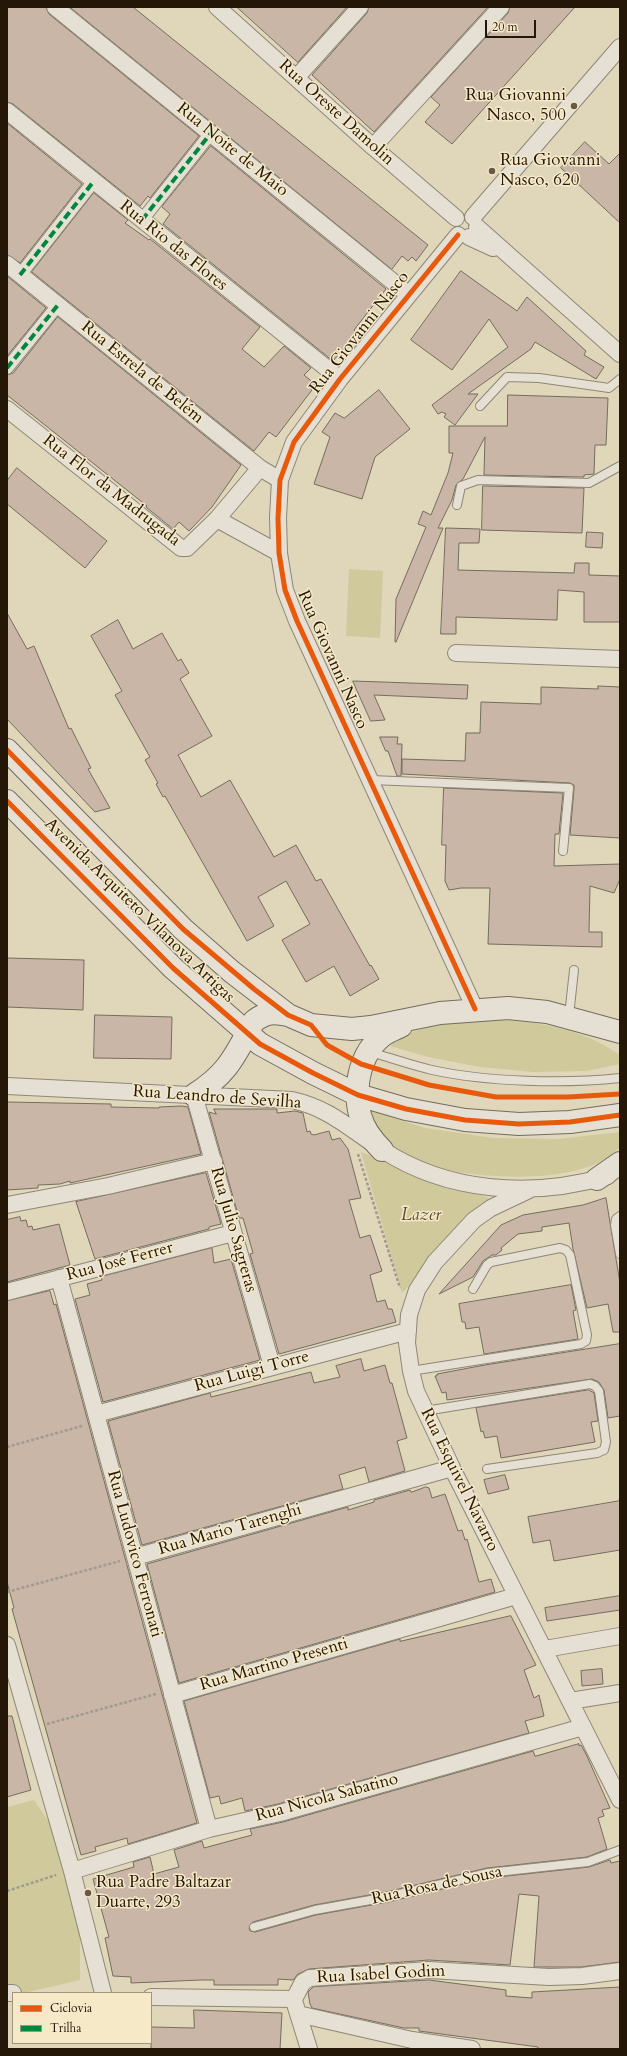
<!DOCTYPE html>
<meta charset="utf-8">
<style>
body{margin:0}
#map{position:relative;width:627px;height:2056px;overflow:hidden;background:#e0d6ba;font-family:Cardo,serif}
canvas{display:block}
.frame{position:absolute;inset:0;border:8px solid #251708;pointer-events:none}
.legend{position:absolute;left:12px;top:1992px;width:140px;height:52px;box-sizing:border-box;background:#f5e9c8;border:1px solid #a2957b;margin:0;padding:5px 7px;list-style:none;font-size:12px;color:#251708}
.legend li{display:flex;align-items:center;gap:8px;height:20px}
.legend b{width:20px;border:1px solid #a2957b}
.scale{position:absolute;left:485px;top:20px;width:51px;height:18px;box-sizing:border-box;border:2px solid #251708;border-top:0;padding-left:5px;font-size:12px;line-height:14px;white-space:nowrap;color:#251708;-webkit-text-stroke:3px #f5e9c8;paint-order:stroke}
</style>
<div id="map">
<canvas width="627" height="2056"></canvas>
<div class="frame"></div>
<ul class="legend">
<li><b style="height:5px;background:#e8590c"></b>Ciclovia</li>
<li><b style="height:5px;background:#00873e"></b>Trilha</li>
</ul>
<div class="scale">20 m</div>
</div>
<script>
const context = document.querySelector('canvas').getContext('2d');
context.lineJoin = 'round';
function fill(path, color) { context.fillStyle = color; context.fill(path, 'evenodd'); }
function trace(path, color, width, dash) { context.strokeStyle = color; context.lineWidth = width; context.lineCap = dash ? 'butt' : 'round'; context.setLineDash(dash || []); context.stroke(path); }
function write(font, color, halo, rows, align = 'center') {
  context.font = font + ' Cardo,serif'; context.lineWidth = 3; context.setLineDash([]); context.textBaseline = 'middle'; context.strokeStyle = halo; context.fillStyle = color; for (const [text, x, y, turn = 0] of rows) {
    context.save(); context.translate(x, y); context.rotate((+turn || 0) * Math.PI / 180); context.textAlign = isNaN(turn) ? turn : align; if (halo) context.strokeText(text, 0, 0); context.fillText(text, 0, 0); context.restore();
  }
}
fill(new Path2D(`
 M349,569L383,571L380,638L346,636Z
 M475,1018C526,1020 577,1025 620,1055V1064L586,1071L533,1072L480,1067L428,1057L390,1046C413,1026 446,1023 475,1018Z
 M369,1110L425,1128L493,1138L558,1139L620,1132V1147C589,1183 501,1179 457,1172C437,1168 414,1160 397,1149C383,1140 376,1125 369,1110Z
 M361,1152L494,1200L402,1293Z
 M34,1800L80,1868V1980L24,1993H13L7,1997V1807Z`), '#cfc99c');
const building = new Path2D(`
 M7,7H46L49,14L199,136L150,198L148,196L140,206L13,104L7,102Z
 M70,7H133L428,245L416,261L412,257L408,261L402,256L392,269Z
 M237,7H347L298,62Z
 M369,7H488L374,132L312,75L367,13Z
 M510,7H575L452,144L425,122L440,105L431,97L508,13Z
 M7,123L82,184L20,263L7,255Z
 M585,142L609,164L620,153V223L561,168Z
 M211,146L386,289L354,330L357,333L333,361L163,224L170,214L162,207Z
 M94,193L128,220L125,223L149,240L150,239L260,327L242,349L264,367L284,346L311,368L304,375L315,384L311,389L312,390L276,437L269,432L254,451L32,272Z
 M461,271L517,311L527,297L586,351L584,355L604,367L596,379L535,342L531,349L468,394H478L455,425L444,417L446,414L442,412L438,414L432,405L508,347L489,319L452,370L411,340Z
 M7,276L46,308L7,356Z
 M58,317L241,465L212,507L189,531L179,522L173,529L146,507L147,506L7,395V375L13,373Z
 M379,390L410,429L375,457L362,499L314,484L330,437L322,432L335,413L344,418Z
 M508,395L608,398L606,445H595L594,474L584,475V477L484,475L485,437L463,479L456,485L452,500L438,528H443L396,642H395L396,599L426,527L418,524L423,511L431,515L448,473L453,453H449V426H507Z
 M17,468L107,541L85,568L7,504V481Z
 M483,486L584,488L582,533L482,530Z
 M446,528L480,529L479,543H459L458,570L574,573L575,563H589V575L620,576V622H584V592L558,590L557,620L456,617V634H441Z
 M587,532L603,533L602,548L586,547Z
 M7,613L27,649L34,646L69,729L71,728L91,768L88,769L110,808L95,812L7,719Z
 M118,620L133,649L162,633L178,661L181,659L189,673L180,679L212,736L178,755L201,797L230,780L274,857L296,845L316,881L321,879L370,966L371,965L379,979L350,996L334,966L306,982L282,940L310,924L286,881L258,897L274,926L247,941L165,796L163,797L156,784L158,783L145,760L150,757L115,695L122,691L91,636Z
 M353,681L468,685L467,699L374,695L385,720L371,721Z
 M598,686L620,687V838L570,835L574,789V785L570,783L402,774V759L465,761L466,733H480L481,702L541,704V687L598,689Z
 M380,737H398L397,744H402L401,776H397L388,751H386Z
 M444,788L563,793L559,834H555L554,866L620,864V879L614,893L590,886L589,932H602V947L488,944L490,888H461L449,890L445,881L446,845H442Z
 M7,958L84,960L83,1010L7,1007Z
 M95,1015L172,1017L171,1059L94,1058Z
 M7,1102L111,1104V1107L159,1108V1107L182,1106L188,1107L201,1154L70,1183V1181L60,1184L38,1185V1188L7,1190Z
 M214,1109H277V1113L295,1111L303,1113L307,1132L310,1131L311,1134L314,1135L329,1131L332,1140L340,1138L348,1149L361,1198L349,1200L360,1238L370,1235L382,1271L370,1275L377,1302L385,1300L388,1309H392L396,1322L279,1354L250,1254L253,1253L243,1218H239L209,1112L216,1114Z
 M206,1173L221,1224L209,1227V1229L95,1259L76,1202Z
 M606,1198L620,1283V1332H613L608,1304L587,1308L573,1249L569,1223L542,1227V1231L518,1234L501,1248L502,1250L496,1255H492L483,1261L473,1277L439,1294L501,1225L523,1215L583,1205Z
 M20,1217L21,1221L26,1220L28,1227L32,1226L33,1230L59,1224L70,1265L7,1282V1220Z
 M212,1248L214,1263L231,1259L260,1360L103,1402L75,1299L90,1295L87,1284L102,1280L101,1277Z
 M571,1285L576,1310L573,1311L578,1339L484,1354L479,1327L466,1329L465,1322H462L459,1304Z
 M50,1291L54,1305L56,1304L197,1823L128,1844L127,1838L95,1847L96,1851L81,1855L12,1609L14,1608L7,1582V1301Z
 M620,1344V1416L608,1418L604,1390L599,1382L592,1379L447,1400L446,1392L442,1393L435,1376H437V1374L485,1365Z
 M361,1359L364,1371L385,1365L390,1383H392L407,1438L397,1441L405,1471L369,1482L365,1467L339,1475L343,1489L142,1545L108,1421L210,1393L211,1397L311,1372L314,1383L340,1377L336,1366Z
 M589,1390L594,1393L598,1421L591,1422L595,1442L501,1458L497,1436L485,1438L483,1431L481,1432L476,1408Z
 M505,1475L509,1489L488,1494L484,1480Z
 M426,1487L429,1488L432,1498L445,1494L458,1531L462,1530L465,1540L467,1539L479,1582L491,1579L495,1592L179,1683L147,1564L348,1507V1510L374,1502V1500L410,1490L411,1492Z
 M620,1501V1550L554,1561L550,1540L533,1543L528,1517Z
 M620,1596V1610L547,1621L545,1608Z
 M511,1616L536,1665L524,1670L534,1698L539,1695L544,1716L525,1721L529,1733L278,1804L245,1811L242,1798L221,1804L219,1796L210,1798L184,1701L400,1639V1641Z
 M602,1669L603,1684L582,1686L581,1671Z
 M7,1716H12L31,1790L7,1797Z
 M579,1744V1746L581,1745L586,1754L610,1808L602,1810L604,1816L598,1818L607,1849L587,1857L487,1868L386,1892L314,1905L253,1922L249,1928L250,1931L255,1932L316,1915L388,1902L489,1878L589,1867L610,1860L611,1863L620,1861V1962L581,1967H534L539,1896L519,1894L510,1965L429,1960L309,1969L298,1974L293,1980L278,1979V1985H214V1980H201L131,1983V1977L113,1976L105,1938L109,1937L93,1879L134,1867L133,1862L150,1857L154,1874L179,1867L174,1850L202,1841L204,1848L252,1835L250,1829L283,1822L533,1751L535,1756Z
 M429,1980L506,1990V1996L532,1998V1992L620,1987V2049H538V2047L419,2031V2028H404L312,2008L310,2004L308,1992L313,1987Z
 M194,2010L282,2013L280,2049H151V2027L194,2028Z`);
fill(building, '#c9b6a6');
trace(building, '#746d5d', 1);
const service = new Path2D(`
 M480,406L507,377L539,378L609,388L620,379
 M457,505L461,486L478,480L589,483L620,466
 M371,780L569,788L563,851
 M569,1016L574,970
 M370,1052C391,1058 411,1065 432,1070C487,1082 564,1084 620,1078
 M620,1216L616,1219L615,1225L620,1254
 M411,1371L581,1344L586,1341L587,1335L570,1255L566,1250L560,1248L491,1262L487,1265L473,1289
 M425,1411L590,1384L595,1386L599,1391L606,1442L604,1450L597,1453L487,1469
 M254,1927L315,1910L387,1897L488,1873L588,1862L620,1850`);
const pedestrian = new Path2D(`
 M142,220L211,133
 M20,275L94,181
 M7,368L58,305`);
const minor = new Path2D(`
 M55,7L408,294
 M217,7L373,147L456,218
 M296,78L360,7
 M7,111L340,379
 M373,147L501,7
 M473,217L620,47
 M477,227L620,354
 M458,235L340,379L294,442L280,480L278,518L279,553L285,590L297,621L475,1009
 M469,237L493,248
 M7,264L260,468L280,480
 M7,409L181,548H187L217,519L260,468
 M217,519L279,553
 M456,653L620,659
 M7,1086L292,1100C329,1108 350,1129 381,1149C448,1193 532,1198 608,1176
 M194,1095L272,1366
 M531,1189L491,1208L474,1220L435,1262L417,1290L409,1315L407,1343L411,1371L416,1391L452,1468L620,1800
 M7,1205L108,1186L214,1161
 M59,1278L209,1829
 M7,1292L233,1233
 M96,1414L408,1331
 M135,1557L452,1468
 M7,1645L72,1871L103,1993
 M545,1649L620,1636
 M172,1695L516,1596
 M570,1701L620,1693
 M72,1871L209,1829L280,1813L583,1727
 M7,1993H13
 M151,1997L294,1999
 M294,1999L303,1982L310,1978L429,1970L549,1977L582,1976L620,1971
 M295,2004L309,2049
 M298,2014L412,2040L472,2049`);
const secondary = new Path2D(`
 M7,750L183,929L232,972L288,1015L311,1025L352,1029L371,1027L440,1013L508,1008L547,1012L620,1032
 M7,801L173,968L260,1044L313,1073L358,1095L406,1109L465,1120L519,1124L570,1122L620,1115
 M194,1095C229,1073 235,1055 254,1021C266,1012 274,1012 288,1015
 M382,1150C377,1145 372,1139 368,1133C350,1105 355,1058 382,1036C387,1032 395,1029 401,1026
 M597,1179L620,1163`);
trace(service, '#8e8776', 10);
trace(pedestrian, '#8e8776', 14);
trace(minor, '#8e8776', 18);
trace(secondary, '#746d5d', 24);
trace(new Path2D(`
 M358,1154L400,1288
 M7,1447L82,1426
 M7,1592L120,1561
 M47,1724L156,1694
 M7,1891L56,1875`), '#a09b90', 2.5, [3, 2]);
trace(service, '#e5e0d3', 8);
trace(pedestrian, '#e5e0d3', 12);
trace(minor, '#e5e0d3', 16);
trace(secondary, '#e5e0d3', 22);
trace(new Path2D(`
 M142,220L211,133
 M20,275L94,181
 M7,368L58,305`), '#00873e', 4, [8, 4]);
trace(new Path2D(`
 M458,235L340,379L294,442L280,480L278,518L279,553L285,590L297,621L475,1009
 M7,750L183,929L254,989L288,1015L311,1025L327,1045L361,1064L429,1085L496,1097H568L620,1094
 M7,801L173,968L260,1044L313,1073L358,1095L406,1109L465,1120L519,1124L570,1122L620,1115`), '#e8590c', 5);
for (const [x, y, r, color] of [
 [574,106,4,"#665a46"],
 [492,171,4,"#665a46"],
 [88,1893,4,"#665a46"]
]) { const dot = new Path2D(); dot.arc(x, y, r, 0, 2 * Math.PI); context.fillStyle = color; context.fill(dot); trace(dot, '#f5e9c8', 1.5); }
write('17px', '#251708', '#f5e9c8', [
 ["Rua Giovanni",566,96,"right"],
 ["Nasco, 500",566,116,"right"],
 ["Rua Giovanni",500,161],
 ["Nasco, 620",500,181],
 ["Rua Padre Baltazar",96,1883],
 ["Duarte, 293",96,1903]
], 'left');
write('17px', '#251708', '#f5e9c8', [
 ["Rua Oreste Damolin",336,113,42],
 ["Rua Noite de Maio",232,150,39],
 ["Rua Rio das Flores",173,246,39],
 ["Rua Giovanni Nasco",360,333,-52],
 ["Rua Estrela de Belém",142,373,39],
 ["Rua Flor da Madrugada",111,491,38],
 ["Rua Giovanni Nasco",332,660,66],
 ["Avenida Arquiteto Vilanova Artigas",139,911,44],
 ["Rua Leandro de Sevilha",217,1098,4],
 ["Rua Julio Sagreras",233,1230,74],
 ["Rua José Ferrer",120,1262,-15],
 ["Rua Luigi Torre",252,1372,-15],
 ["Rua Esquivel Navarro",459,1480,64],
 ["Rua Mario Tarenghi",230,1530,-16],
 ["Rua Ludovico Ferronati",134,1554,75],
 ["Rua Martino Presenti",274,1665,-16],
 ["Rua Nicola Sabatino",327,1798,-15],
 ["Rua Rosa de Sousa",437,1886,-12],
 ["Rua Isabel Godim",381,1975,-3]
]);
write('italic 17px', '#54492d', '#f5e9c8', [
 ["Lazer",421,1216]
]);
</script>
